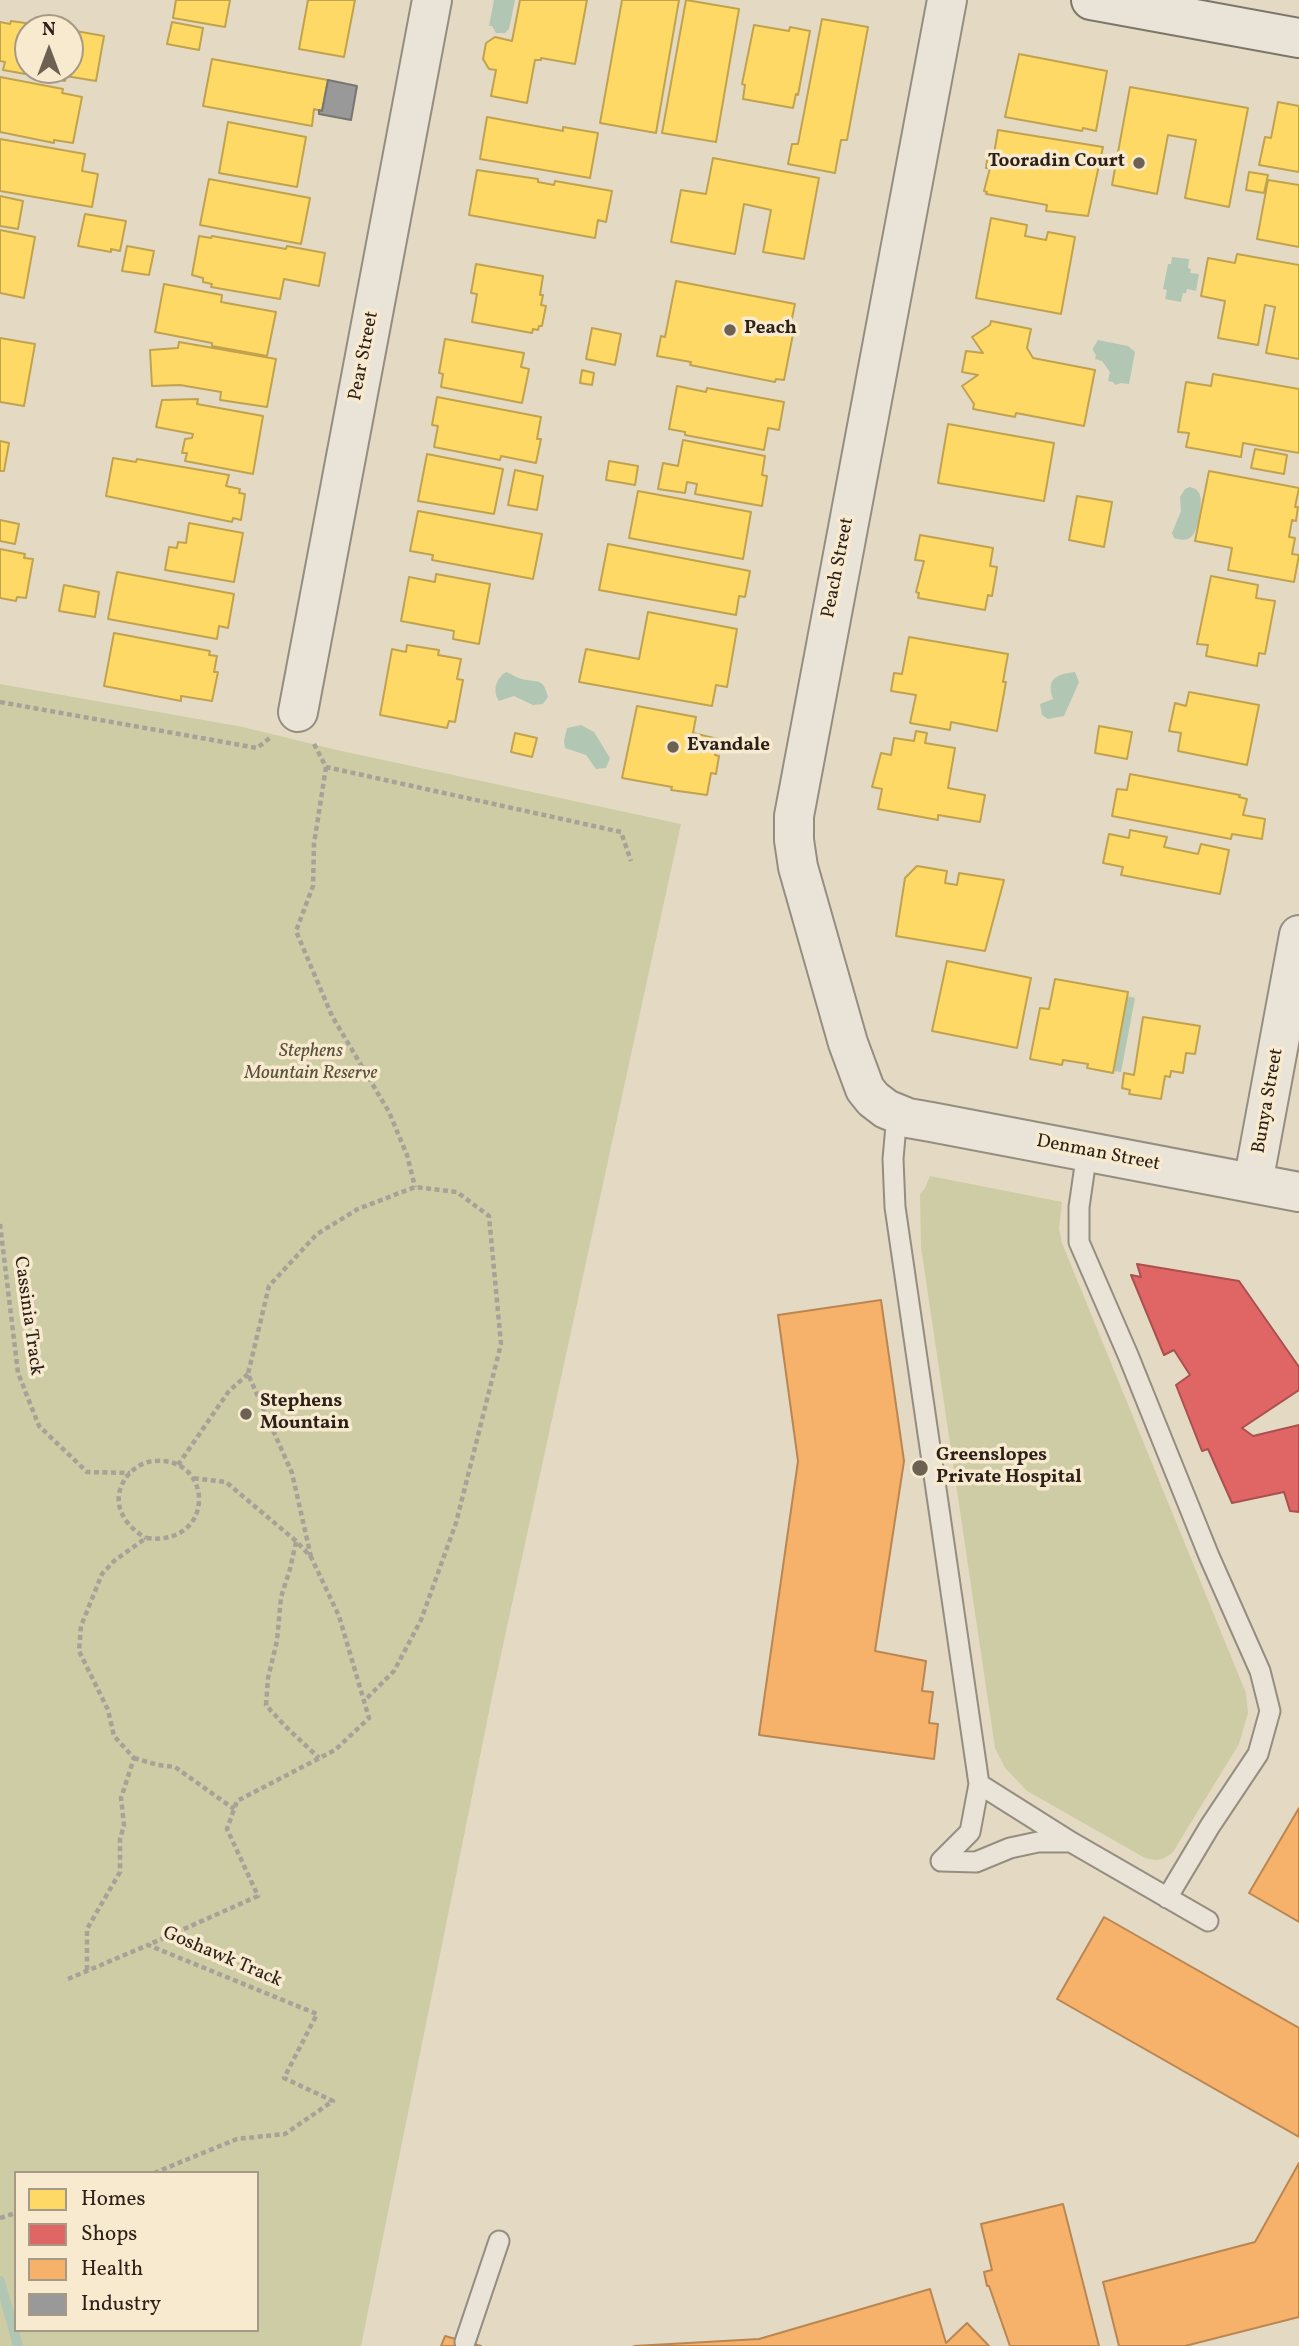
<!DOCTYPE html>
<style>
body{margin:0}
#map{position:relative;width:1299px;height:2346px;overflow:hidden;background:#e4dac3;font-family:Vollkorn,serif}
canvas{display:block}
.legend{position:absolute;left:14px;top:2171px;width:245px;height:161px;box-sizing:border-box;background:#f7eacf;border:2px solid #a69986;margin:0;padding:9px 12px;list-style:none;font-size:21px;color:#2d2019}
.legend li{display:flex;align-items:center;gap:14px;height:35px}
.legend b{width:35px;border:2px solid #a69986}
.north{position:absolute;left:14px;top:14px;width:70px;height:70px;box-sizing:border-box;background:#f7eacf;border:2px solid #a69986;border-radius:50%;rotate:0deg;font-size:19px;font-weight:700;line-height:28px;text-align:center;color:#2d2019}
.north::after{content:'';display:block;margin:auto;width:24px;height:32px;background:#6d6154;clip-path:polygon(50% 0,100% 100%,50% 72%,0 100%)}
</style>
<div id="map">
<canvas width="1299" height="2346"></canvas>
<ul class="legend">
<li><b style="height:19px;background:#ffd966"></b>Homes</li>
<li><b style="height:19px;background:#e06666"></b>Shops</li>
<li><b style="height:19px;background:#f6b26b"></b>Health</li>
<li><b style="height:19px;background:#999"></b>Industry</li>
</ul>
<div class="north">N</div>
</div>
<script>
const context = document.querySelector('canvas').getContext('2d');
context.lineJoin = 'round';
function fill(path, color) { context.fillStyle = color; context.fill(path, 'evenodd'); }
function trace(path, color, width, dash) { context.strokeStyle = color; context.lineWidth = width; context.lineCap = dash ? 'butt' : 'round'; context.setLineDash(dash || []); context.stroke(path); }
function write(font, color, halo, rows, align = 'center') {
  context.font = font + ' Vollkorn,serif'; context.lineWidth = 7; context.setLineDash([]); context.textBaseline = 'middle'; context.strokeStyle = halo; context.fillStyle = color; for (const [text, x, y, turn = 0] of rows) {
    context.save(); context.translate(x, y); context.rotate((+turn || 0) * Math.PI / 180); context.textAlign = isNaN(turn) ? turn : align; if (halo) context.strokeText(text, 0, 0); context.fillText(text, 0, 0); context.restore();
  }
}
fill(new Path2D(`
 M0,684L243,727L337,750L681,824L494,1687L361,2346H0ZM16,2173H257V2330H16Z
 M930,1176L1062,1202L1059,1229L1062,1243L1246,1693L1248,1713L1239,1744L1173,1852C1164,1860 1157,1862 1145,1858L1027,1791L1005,1768L995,1748L921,1247L920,1194L925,1188Z`), '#cecca5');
fill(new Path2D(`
 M494,0H515L509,29L505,33H496L492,26H489Z
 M1172,257L1189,259L1188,268L1191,269L1190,273L1199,274L1196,291L1187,289L1186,293H1183L1181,302L1165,299L1167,290L1163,289L1168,264H1171Z
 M1098,340L1128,346L1135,352L1129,384L1121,383L1115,385L1113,382L1108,381L1110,372L1102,361L1095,359L1096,355L1093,351V348Z
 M1190,487C1195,489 1196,488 1199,493C1204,500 1198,532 1191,537C1186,541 1180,540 1174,538L1172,533L1181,511L1180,497L1185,489Z
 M506,672C512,674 516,678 522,679C538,683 543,677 548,697L543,704L533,705L514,696L499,701C492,690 496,679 506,672Z
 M1075,672L1079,682L1064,716L1048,719L1042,715L1040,704L1053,699C1046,679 1056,674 1075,672Z
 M581,725L594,732L610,758L606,768L596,769L586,755L565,748L564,741L567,728Z
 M1127,996L1135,998L1121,1072L1114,1071Z`), '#b1c6b3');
const homes = new Path2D(`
 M176,0H230L225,27L173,18Z
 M308,0H355L344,57L299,49Z
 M520,0H587L575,64L541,58V60H535L527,103L491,96L496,70L489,69L483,59L486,43L495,37L512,41Z
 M622,0H679L656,133L600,123Z
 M686,0L739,9L716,142L662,133Z
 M822,19L868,27L847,140H841L835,173L788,164L792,144H798Z
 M11,21L61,28H28V70H70V30L104,36L96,81L66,76L65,81L3,70L5,62L0,61V22L10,24Z
 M172,22L203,28L199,50L167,44Z
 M754,25L789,31L790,27L810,31L798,95L796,94L793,108L743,99L745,85L742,84Z
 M1019,54L1107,71L1096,131L1083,128L1082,131L1005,117Z
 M212,59L328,80L322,111L314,109L312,126L203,106Z
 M0,77L63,89L62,93L82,97L73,143L54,140V143L0,132Z
 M1130,87L1248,108L1229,207L1185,198L1196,140L1168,135L1157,194L1112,185Z
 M1278,102L1299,106V172L1259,165L1265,137L1271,138Z
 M487,117L563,131V127L598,133L590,178L480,159Z
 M228,122L306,137L297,187L219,173Z
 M998,130L1103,147L1088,216L1046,211L1047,205L986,194L987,192L984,191L990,168H986L988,153L994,154Z
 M0,139L85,154L82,171L98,174L92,207L0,191Z
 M713,158L819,178L804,259L763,252L771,210L744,204L735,254L671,242L681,190L706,194Z
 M477,170L538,179V182L554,185L555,181L612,191L606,222L598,220L595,238L469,215Z
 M1249,172L1268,175L1264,193L1246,190Z
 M209,179L310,198L301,244L200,225Z
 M1268,180L1299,185V247L1257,239Z
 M0,196L23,201L18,229L0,226Z
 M85,214L126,221L120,251L111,249V252L78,246Z
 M991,218L1027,225L1025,236L1046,240L1048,232L1075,237L1061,314L976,298Z
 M0,230L35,237L24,298L0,293Z
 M199,236L211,238L212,236L286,249L287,246L325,253L319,286L284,279L280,299L211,287L212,284L203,282V278L192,275Z
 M127,246L154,251L149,275L122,271Z
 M1237,254L1299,265V359L1266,353L1275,307L1265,305L1258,345L1218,338L1225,301L1201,296L1208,258L1235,263Z
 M476,264L543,276L540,295H543L541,305L546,306L542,326H539L538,330L533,329L532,333L472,322L477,294L471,293Z
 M676,281L795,304L791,323L795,324L784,380L776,379L775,382L690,365L691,362L657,356L661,336L665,337Z
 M164,284L222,295L221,302L276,312L267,356L212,346V343L155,332Z
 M991,321L1031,329L1027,348L1033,358L1095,370L1084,426L1016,413L1015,417L973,409L974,404L962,386L978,375L962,372L966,351L983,353L972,337L990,325Z
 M592,328L621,334L615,365L586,359Z
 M0,338L35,344L24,406L0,402Z
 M445,339L524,353L521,367L529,369L522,403L441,387L443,374L439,373Z
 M179,342L276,359L267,407L220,400L221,392L180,385L152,386L150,350L178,348Z
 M582,370L594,373L592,385L580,383Z
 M1213,374L1299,389V453L1243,443L1241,457L1186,447L1189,433L1178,432L1186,382L1211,386Z
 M677,386L706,392L707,388L784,402L779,430L768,428L764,450L685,435V432L669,429Z
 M437,397L541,417L537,439H541L536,463L501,456L500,460L434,447L438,426L432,425Z
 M198,399L197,404L263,416L253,474L185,461L187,453H182L185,439L192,438L193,434L156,427L162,400Z
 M948,424L1054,443L1044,501L938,483Z
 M683,440L765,456L762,475L767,476L762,506L695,494L697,484L687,482L685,493L658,489L663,463L678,466Z
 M0,441L9,443L4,471H0Z
 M1255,449L1287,455L1284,474L1251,468Z
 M427,454L503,469L494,514L418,501Z
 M113,458L136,462L137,459L229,475L226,486L240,489L239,493L245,494L241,520L233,518L232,522L106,496Z
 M609,461L638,466L635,485L606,480Z
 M515,470L543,476L537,510L508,505Z
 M1209,471L1299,488L1295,507H1298L1296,521L1292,520L1289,537L1295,538L1292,554L1299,555L1294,582L1228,570L1232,548L1195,541Z
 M638,491L751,512L743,559L629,538Z
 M1077,496L1112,502L1104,547L1069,540Z
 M418,511L542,534L533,579L432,560L433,555L410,551Z
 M0,520L19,524L15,544L0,541Z
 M189,523L243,533L234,582L165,570L169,547L177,548L178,542L186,543Z
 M920,535L993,548L990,566L997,567L992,596L988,595L985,610L918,598L919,593L916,592L924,561L915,560Z
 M608,544L750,571L745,597L739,596L736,615L599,590Z
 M0,549L25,554L24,558L33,559L26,598L17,597L16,601L0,598Z
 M117,572L234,594L228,628L219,626L217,639L108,619Z
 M436,574L490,584L479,644L453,639L454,631L401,621L409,577L435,582Z
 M1211,576L1258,585L1256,598L1275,601L1265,654L1259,653L1257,666L1206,656L1208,645L1197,644Z
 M64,585L99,592L95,617L59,611Z
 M648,612L737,629L727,687L716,685L712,706L579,682L586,649L639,659Z
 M114,633L210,651L209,655L217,656L214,672H218L212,701L181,696V701L104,686Z
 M909,637L1008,654L1003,682H1006L997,731L951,722L950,730L910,723L916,695L891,691L894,673L902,674Z
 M407,645L439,650L438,655L461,659L457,679L463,680L455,722L449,721L447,728L380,715L392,649L406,652Z
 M1189,692L1259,705L1247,765L1178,751L1181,733L1169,731L1175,703L1186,706Z
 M637,706L696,717L693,733L718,739L715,755L719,756L716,774L711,773L707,795L671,790L672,787L622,778Z
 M1099,726L1132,732L1127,759L1095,753Z
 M916,731L927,733L925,743L955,748L948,788L985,795L980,822L938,815V820L878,809L882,789L872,787L881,753L891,755L894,738L914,741Z
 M515,733L537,738L532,757L511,752Z
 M1130,774L1240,795L1239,797L1247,799L1243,815L1265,819L1262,839L1232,834L1231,839L1112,816L1117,789L1127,790Z
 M1130,830L1167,837L1164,847L1198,854L1201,844L1229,850L1220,894L1121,875L1123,867L1103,863L1109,834L1129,838Z
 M917,866L947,871L945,883L957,885L959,873L1004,880L985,951L896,936L905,878Z
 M947,961L1031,978L1017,1048L932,1031Z
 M1055,979L1128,992L1113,1073L1087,1068L1088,1064L1063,1060L1062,1065L1030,1059L1040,1008L1049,1009Z
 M1143,1017L1200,1026L1195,1054L1186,1053L1183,1073L1171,1071L1170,1077L1165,1076L1161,1099L1129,1094L1130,1090L1122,1088L1124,1073L1134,1075Z`);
fill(homes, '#ffd966');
trace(homes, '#c0a24f', 2);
const shops = new Path2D(`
 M1137,1264L1239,1281L1299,1367V1390L1242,1428L1253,1436L1299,1425V1512L1290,1511L1284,1492L1232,1503L1208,1449L1202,1451L1176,1385L1190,1375L1174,1350L1164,1355L1131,1275L1141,1277Z`);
fill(shops, '#e06666');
trace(shops, '#aa514f', 2);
const health = new Path2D(`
 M881,1300L904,1461L875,1651L926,1661L922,1691L933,1692L929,1723L938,1724L934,1759L759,1735L798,1461L778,1315Z
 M1299,1808V1922L1249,1893Z
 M1104,1917L1299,2028V2137L1057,1999Z
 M1299,2163V2317L1185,2346H1119L1103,2282L1255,2242Z
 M1063,2204L1099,2346H1010L989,2286H987L984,2272L992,2270L981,2224Z
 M930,2289L946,2343L967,2323L989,2346H634L759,2339Z
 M445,2336L481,2346H441Z`);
fill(health, '#f6b26b');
trace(health, '#ba8652', 2);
const industry = new Path2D(`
 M328,80L357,86L351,120L319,114V110L322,111Z`);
fill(industry, '#999');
trace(industry, '#797573', 2);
trace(new Path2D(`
 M0,2281L18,2346`), '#b1c6b3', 10);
const lane = new Path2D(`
 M897,1114L893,1159L895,1207L979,1784L970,1832L941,1861
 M1087,1152L1079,1207V1242L1128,1355L1209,1556L1260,1671L1270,1711L1258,1754L1210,1826L1167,1898
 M979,1784L1071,1842L1208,1921
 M941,1861L976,1862L1010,1848L1038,1842H1070
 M465,2342L499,2241`);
const street = new Path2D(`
 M947,0L794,816V840L798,867L848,1043L865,1089L873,1099L886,1109L908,1118L931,1122L1299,1192
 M298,712L432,0
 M1253,1183L1299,935`);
const secondary = new Path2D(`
 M1091,0L1299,38`);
trace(lane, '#958e80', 23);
trace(street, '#958e80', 42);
trace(secondary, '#7c7569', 42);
trace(new Path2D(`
 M0,702L257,748L271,737
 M314,744L326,767L621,832L631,861
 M326,767L314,844L313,886L296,931L332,1016L389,1112L407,1155L415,1187
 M0,1224L18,1373L39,1426L87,1472L130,1473
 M178,1465L229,1391L248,1374
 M296,1542L290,1569L281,1597L277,1641L268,1678L266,1705L284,1725L319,1758
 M311,1557L292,1473L248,1374L269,1286L317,1234L358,1209L415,1187L457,1192L489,1216L501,1344L456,1523L421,1620L394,1671L365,1700
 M134,1758L158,1765L175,1767L234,1809
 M87,1970V1929L120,1872V1839L124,1825L121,1798L134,1758L114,1736L108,1710L79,1651L81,1626L102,1574L114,1561L146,1538C216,1547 214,1457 156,1461C145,1461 135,1467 128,1475C108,1500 123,1525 146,1538
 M68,1979L148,1945
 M154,2173L237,2139L285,2134L333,2101L284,2078L317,2014L148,1945L258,1896L227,1829L237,1801L335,1750L369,1718L339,1616L311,1557L296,1541L226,1482L192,1478
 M0,2218L16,2213`), '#a7a198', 4.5, [5, 3.5]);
trace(lane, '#e9e3d8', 19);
trace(street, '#e9e3d8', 38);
trace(secondary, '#e9e3d8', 38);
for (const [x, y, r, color] of [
 [1139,163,7,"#6d6154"],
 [730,330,7,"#6d6154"],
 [673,747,7,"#6d6154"],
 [246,1414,7,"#6d6154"],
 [920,1468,9,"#6d6154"]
]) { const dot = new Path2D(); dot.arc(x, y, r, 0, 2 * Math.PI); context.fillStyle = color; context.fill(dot); trace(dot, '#f7eacf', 2.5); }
write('bold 19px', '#2d2019', '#f7eacf', [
 ["Tooradin Court",1125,163,"right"],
 ["Peach",744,330],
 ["Evandale",687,747],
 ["Stephens",260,1403],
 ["Mountain",260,1425],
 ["Greenslopes",936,1457],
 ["Private Hospital",936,1479]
], 'left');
write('19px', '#2d2019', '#f7eacf', [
 ["Pear Street",365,356,-79],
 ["Peach Street",839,568,-79],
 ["Bunya Street",1269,1101,-80],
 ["Denman Street",1098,1154,11],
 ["Cassinia Track",27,1316,82],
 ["Goshawk Track",222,1958,23]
]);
write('italic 19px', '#58503c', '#f7eacf', [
 ["Stephens",311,1053],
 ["Mountain Reserve",311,1075]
]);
</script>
